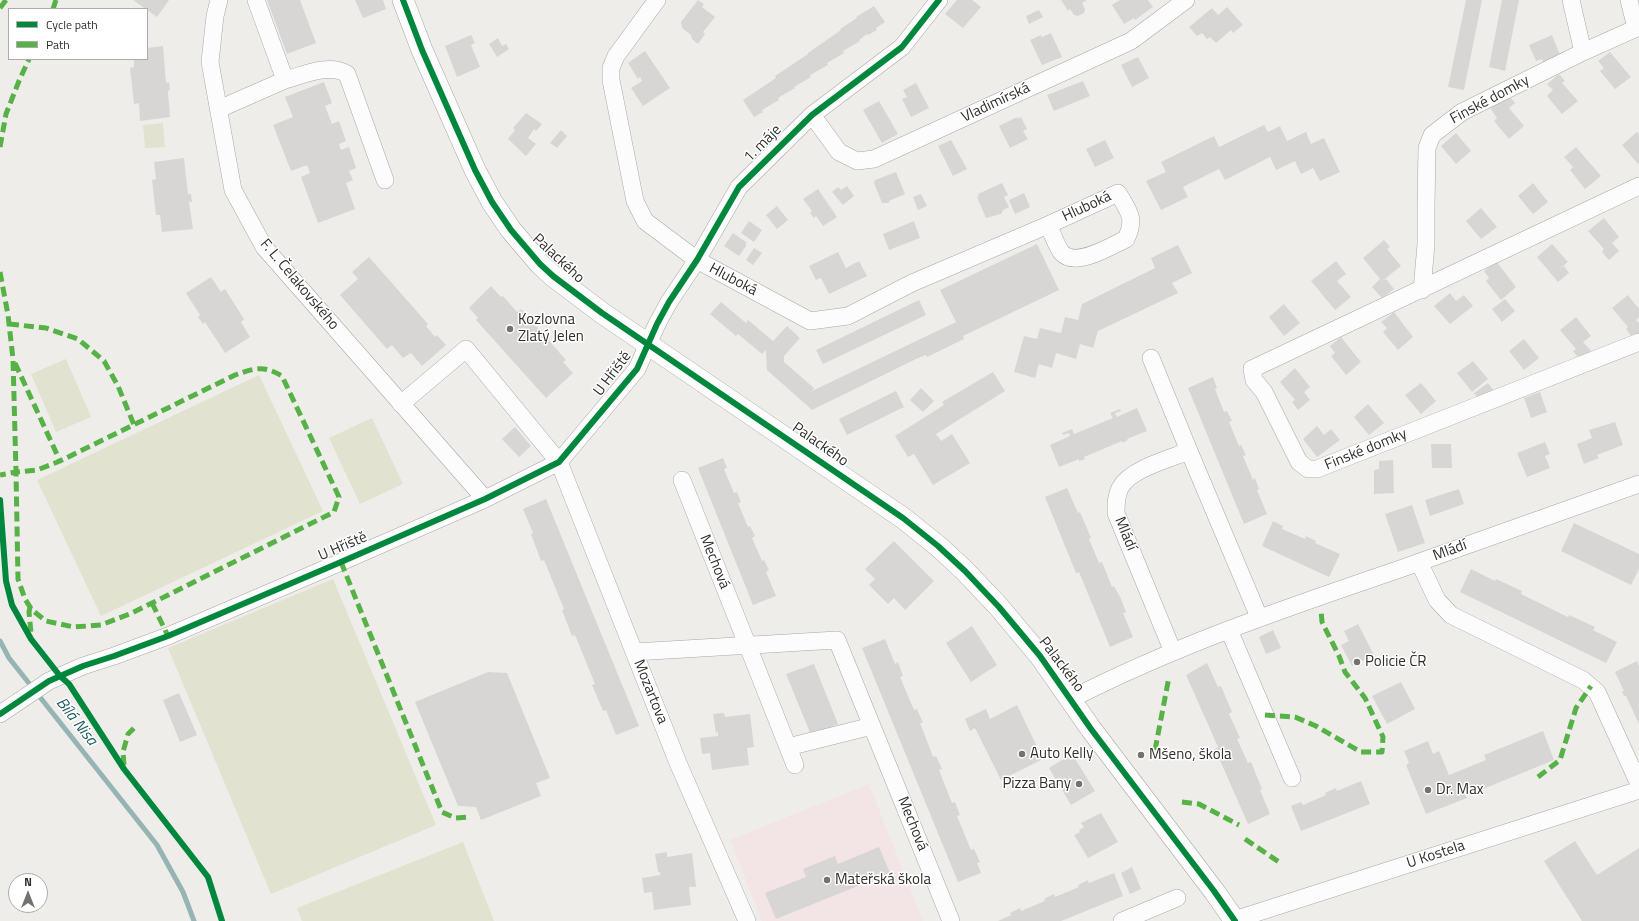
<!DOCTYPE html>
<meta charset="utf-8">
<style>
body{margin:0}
#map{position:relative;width:1639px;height:921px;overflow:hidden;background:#efedea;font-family:"Titillium Web",sans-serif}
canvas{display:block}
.legend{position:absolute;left:8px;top:8px;width:140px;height:52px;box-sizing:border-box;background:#fff;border:1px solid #acacab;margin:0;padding:5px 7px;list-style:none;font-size:12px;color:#302f2c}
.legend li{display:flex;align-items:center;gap:8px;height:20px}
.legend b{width:20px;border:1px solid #acacab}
.north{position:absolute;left:8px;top:873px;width:40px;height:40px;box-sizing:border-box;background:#fff;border:1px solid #acacab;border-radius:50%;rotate:0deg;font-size:11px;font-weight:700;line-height:16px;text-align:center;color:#302f2c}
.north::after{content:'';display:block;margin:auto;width:14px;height:18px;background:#73726e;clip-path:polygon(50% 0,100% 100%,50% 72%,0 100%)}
</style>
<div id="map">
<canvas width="1639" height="921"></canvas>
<ul class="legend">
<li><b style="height:5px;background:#00873e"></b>Cycle path</li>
<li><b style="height:5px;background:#56b246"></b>Path</li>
</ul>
<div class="north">N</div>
</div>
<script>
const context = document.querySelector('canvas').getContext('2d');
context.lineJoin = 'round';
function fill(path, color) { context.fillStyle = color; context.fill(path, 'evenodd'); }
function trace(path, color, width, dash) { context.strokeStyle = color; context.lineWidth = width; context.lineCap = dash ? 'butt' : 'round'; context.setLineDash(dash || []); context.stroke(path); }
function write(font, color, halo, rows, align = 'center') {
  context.font = font + ' "Titillium Web",sans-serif'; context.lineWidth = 3; context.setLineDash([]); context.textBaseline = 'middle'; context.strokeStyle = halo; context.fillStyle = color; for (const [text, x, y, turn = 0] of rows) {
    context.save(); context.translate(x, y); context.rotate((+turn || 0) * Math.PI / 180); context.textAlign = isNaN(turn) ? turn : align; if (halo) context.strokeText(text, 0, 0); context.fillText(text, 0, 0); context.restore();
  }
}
fill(new Path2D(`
 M869,784L923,921H762L730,840Z`), '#f3e4e6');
fill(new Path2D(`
 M163,123L165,147L145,148L143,125Z
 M66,359L91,417L56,432L31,374Z
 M259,375L323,511L101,616L37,480Z
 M372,418L403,484L360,504L329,438Z
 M333,579L436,825L271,894L168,648Z
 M463,842L494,921H302L297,908Z`), '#e1e2cf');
trace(new Path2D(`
 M0,641L9,658L157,845L183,892L194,921`), '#97b4b4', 5);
fill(new Path2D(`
 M133,0H169L157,17Z
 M267,0H300L316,43L287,54Z
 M355,0H383L386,9L363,18Z
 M698,0L704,4L702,7L715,17L703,32L705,34L698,44L692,39L691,35L682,28L681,22Z
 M957,0H972L981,7L963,28L945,14Z
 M1061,0H1087L1082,3L1085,9L1084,13L1078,16L1074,15L1070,9L1068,11Z
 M1120,0H1148L1153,7L1135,20L1134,18L1124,24L1112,5Z
 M1466,0H1482L1464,90L1448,87Z
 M1502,0H1519L1505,71L1489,67Z
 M874,6L885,22L876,28L877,30L868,35L867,34L859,40L860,41L843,51L844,53L827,63L828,65L810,75L811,77L794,87L795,88L778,98L779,100L762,110L763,112L754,117L743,100L776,78L775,76L808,54V53L841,30L840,29L857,18L856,17Z
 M1227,7L1243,25L1233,33L1231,30L1216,43L1210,37L1207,39L1202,33L1197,36L1189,27L1212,8L1218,15Z
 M1039,10L1043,17L1029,24L1026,16Z
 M1051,33L1062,57L1042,65L1030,40L1041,35L1042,37Z
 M471,35L475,43L471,45L480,67L457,77L445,46Z
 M1552,35L1560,55L1543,62L1542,59L1536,61L1529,45Z
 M498,38L502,46L506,44L509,49L497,57L489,44Z
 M163,46L166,83L169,82L170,90L168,91L170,117L140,121L139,103L134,104L130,68L134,67V59H147V48Z
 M645,51L670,88L643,106L631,88L642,81L640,77L638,79L628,63Z
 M1610,52L1631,77L1615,89L1600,71L1604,68L1598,61Z
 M1138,57L1149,78L1132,87L1121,65Z
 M1559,74L1565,81L1562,83L1578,101L1562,114L1547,96L1553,90L1547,84Z
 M1083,81L1090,96L1054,111L1047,95Z
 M324,82L332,103L325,106L332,124L339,121L346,141L339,144L341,150L349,147L356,168L349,171L353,180L346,183L355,209L318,223L301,177L310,173L307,165L291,171L273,125L293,117L285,97Z
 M916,83L929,108L911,117L902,99L907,97L903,90Z
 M1510,97L1515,103L1509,108L1524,126L1509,139L1494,121L1497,118L1490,108Z
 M879,101L898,134L882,143L863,110Z
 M526,113L542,124L536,131L534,129L528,138L536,144L526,156L508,139L515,130L513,128Z
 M1017,117L1018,119L1021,117L1027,129L1023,131L1028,139L1010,148L999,126Z
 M1264,125L1268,132L1280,126L1287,141L1306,132L1311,144L1324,138L1340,172L1320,181L1313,168L1301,174L1295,161L1276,170L1270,157L1225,180L1219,169L1183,187L1188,197L1161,210L1146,181L1166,172L1161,162L1214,136L1219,147Z
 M561,130L567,136L557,148L550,143Z
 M1637,132L1639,135V163L1638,164L1622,145Z
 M1456,133L1471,151L1456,164L1441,146Z
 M951,140L967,169L953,176L938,146Z
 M1105,140L1114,158L1095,167L1086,149Z
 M1576,147L1601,176L1585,189L1570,170L1573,167L1564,157Z
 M184,158L188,194H191L192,202H189L193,229L162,232L160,215H156L152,180L156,179L154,162Z
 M896,172L905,194L889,201V203H882L874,183L875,180Z
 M1002,183L1008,195L1004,197L1009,207L1003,210L1001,214L986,218L977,197L979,196L978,194Z
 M1533,183L1548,202L1533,214L1518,196Z
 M847,186L854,196L843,205L832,192L838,187L841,190Z
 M818,189L837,217L823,226L816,216L814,218L810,213L812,211L803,199Z
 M1024,193L1030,207L1015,214L1009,200Z
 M921,194L927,206L918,210L913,197Z
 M777,206L788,220L777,229L766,215Z
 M1481,208L1497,227L1481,239L1466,221Z
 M1604,218L1619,237L1612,243L1619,251L1609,260L1602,252L1604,249L1588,231Z
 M749,221L762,230L754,242L741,233Z
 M914,221L920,238L889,250L883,234Z
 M733,233L746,242V246L739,256L724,246Z
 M1384,240L1390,247L1387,249L1401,266L1382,281L1386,279L1394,289L1382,298L1372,287L1380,279L1363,258Z
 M1037,244L1059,290L963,336L964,339L927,357L926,355L918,358L812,410L767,370L766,350L762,354L738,334L736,336L710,314L721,302L746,323L748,320L773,341L787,326L800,338L784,356V362L814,388L812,391L956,322L940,290Z
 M1552,244L1568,262L1558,270L1564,266L1569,273L1558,282L1537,257Z
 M1178,245L1192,273L1172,283L1178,293L1098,331L1093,348L1080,344L1076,359L1056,353L1052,368L1039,364L1035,378L1014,372L1024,336L1037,339L1040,328L1061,333L1065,317L1078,320L1082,304L1155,268L1151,258Z
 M754,248L762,253L753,265L746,260Z
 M838,252L846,268L859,261L867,276L829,294L821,278L816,280L809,266Z
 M369,257L428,324L426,326L435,337L437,335L446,345L422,366L411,353L403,358L392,345L387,349L340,295L358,279L352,272Z
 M1336,261L1346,274L1337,281L1351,297L1335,310L1311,281Z
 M1496,261L1516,287L1501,300L1486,281L1489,278L1484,271Z
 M211,277L221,292L225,289L244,319L241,322L250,337L225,353L205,322L203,324L198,317L200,315L186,293Z
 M491,286L501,297L503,296L517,312L521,309L566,360L563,362L573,373L546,398L476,320L478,318L469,308Z
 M1450,293L1456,301L1464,295L1473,306L1450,324L1434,306Z
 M1628,295L1639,309V317L1636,320L1639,323V333L1633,338L1626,329L1628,327L1612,308Z
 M1505,299L1515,311L1502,322L1492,309Z
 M919,300L926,315L823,364L816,350Z
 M1284,304L1300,323L1284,336L1269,317Z
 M1394,312L1413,337L1398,350L1383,332L1387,328L1381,322Z
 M1576,317L1591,336L1583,342L1591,351L1580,360L1573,351L1576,349L1560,330Z
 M1341,337L1361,362L1346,375L1331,356L1335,353L1330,346Z
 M1524,339L1539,358L1524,370L1509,351Z
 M1473,361L1488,379L1472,392L1457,373Z
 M1295,368L1310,387L1304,392L1310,400L1298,410L1292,402L1295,400L1280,382Z
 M993,372L1005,391L936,434L941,441L952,434L970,463L933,485L914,454L908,457L895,436L944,405L942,402Z
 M1213,377L1217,388L1215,389L1224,412L1227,411L1232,421L1229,422L1239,446L1241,445L1246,455L1243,456L1253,480L1255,478L1259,489L1257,490L1267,514L1244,524L1188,388Z
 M1421,383L1436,401L1421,414L1405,395Z
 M1488,383L1495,392L1479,400L1474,393Z
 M921,388L934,401L923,412L910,400Z
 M896,391L904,407L847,435L839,419Z
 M1540,392L1547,412L1531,418L1524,398Z
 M1368,404L1384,423L1369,435L1354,417Z
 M1137,408L1147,431L1127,439L1128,440L1123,443L1122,441L1084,457L1085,459L1079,461V459L1059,467L1050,445L1070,436L1069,433L1063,435L1062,433L1072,429L1074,434L1113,418L1110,413L1120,409L1121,411L1115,413L1117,417Z
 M1615,422L1623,445L1597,455L1599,458L1584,464L1577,444L1592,438L1589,430Z
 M1317,426L1324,435L1331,429L1340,440L1317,457L1303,439Z
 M515,427L531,446L519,457L502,439Z
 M1545,442L1550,454L1545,456L1550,468L1527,477L1517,453Z
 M1431,444H1451L1452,468H1432Z
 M723,458L727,468L724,469L734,493L737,492L741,502L738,503L748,527L750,526L755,536L752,538L762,561L764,560L769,570L766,572L776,596L753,605L698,468Z
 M1393,460L1394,493L1374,494V470L1379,469V461Z
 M1067,488L1078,513L1080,512L1091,538L1089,539L1099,563L1102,562L1112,587L1114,586L1121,599L1126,612L1123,613L1133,637L1110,647L1079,572L1076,573L1045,497Z
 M1459,489L1464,504L1430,516L1425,500Z
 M546,499L639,726L616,735L606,710L603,711L592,685L595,684L575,635L572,636L562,610L564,609L544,560L541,561L531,534L533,533L523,509Z
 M1412,505L1425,543L1398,552L1385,514Z
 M1273,521L1283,526L1282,529L1305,539L1306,536L1316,541L1315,543L1340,554L1329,577L1262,546Z
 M1574,523L1639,554V569L1631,585L1561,551Z
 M894,541L934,581L905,610L894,598L888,604L869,585L875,579L865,569Z
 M1471,569L1495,581L1496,579L1522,591L1521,594L1568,617L1569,615L1595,627L1593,630L1617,642L1606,663L1460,592Z
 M1358,624L1374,655L1352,666L1341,645L1349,641L1344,631Z
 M972,626L997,665L971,682L946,643Z
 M1273,630L1281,648L1266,654L1259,637Z
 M885,639L895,664L898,662L903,676L900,677L914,710L917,709L923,723H920L924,733L933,757L936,756L942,769L939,770L952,803L955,802L960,815L957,816L971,850L974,849L980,862L977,863L981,873L958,882L862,648Z
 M1637,661L1639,666V724L1626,696H1624L1622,691H1624L1615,672Z
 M1207,663L1218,687L1221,686L1232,712L1229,714L1240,738L1237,739L1248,763L1251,762L1262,789L1260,790L1270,814L1248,824L1215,749L1218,747L1186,675Z
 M814,664L838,724L811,735L786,674Z
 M488,672L507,673L550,778L536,783L541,796L481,820L476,807L458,806L415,702Z
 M1401,682L1415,709L1387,724L1372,696Z
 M179,693L197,735L180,742L163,700Z
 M1017,705L1043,759L1001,780L975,728L970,731L965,719L986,709L990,719Z
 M724,713L725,717L750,714L754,747L747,748L749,765L712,770L710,753L702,754L700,738L718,736V732L716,733L713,714Z
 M1543,731L1554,760L1466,796L1467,798L1426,814L1406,765L1409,763L1404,751L1428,741L1433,754L1439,751L1449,775L1486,760L1484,755Z
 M1072,754L1095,791L1071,805L1049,768Z
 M1361,781L1370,804L1301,831L1291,806L1301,802L1303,805L1326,795L1325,793L1336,788L1337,791Z
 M1101,813L1118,842L1088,858L1074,835L1080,832L1079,830L1084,827L1081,823Z
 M1575,841L1597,875L1639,848V921H1582L1544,861Z
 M879,847L890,873L776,919L765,893L806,877L803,869L835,856L838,864Z
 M667,852V857L692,853L696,887H689L691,905L654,910L652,892L644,893L642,878L660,875V872H658L655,854Z
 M1132,867L1141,889L1130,894L1121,873Z
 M1114,873L1123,896L1061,921H998L1011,915L1010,913L1020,908L1021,911L1045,901L1044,899L1054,894L1055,897L1079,887L1078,885L1088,880L1089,883Z`), '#d8d6d4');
const minor = new Path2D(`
 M219,0L215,16L210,62L233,190L264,247L485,499
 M657,0L616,56L611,68V80L635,201L645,221L697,260L810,321L848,316L912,283L1048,225L1118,193C1129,212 1136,218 1126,239C1111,246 1076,268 1062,253C1057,248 1052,232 1048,225
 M1571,0L1583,52
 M1629,0L1636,28
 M285,80C304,75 329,63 347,74L385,180
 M219,109L285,80L256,0
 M812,115L839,152L857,161L874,159L1131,41L1186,0
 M1639,186L1252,369L1254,380L1264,392L1299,462L1308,469H1317L1639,342
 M1422,290L1426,244V206L1427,148L1432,135L1462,112L1583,52L1639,27
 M1151,358L1189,451L1259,617
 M401,404L466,349L559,462L678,763L747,921
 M682,480L795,765
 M1419,562L1437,600L1451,615L1583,680L1597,692L1639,784
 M1229,630L1292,778
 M634,652L837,640L951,921
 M1173,652L1116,513C1116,504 1116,496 1120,488C1130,469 1169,459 1189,451
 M1071,699C1176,645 1289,607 1400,569C1480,541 1559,512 1639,484
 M0,714L49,681L83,666L114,656L168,636L341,562L485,499L559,462L637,369L657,324L669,302L697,260L739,187L812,115L902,47L939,0
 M788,747L872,726
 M1234,920L1639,790
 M1122,921L1177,898`);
const tertiary = new Path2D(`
 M403,0L422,50L475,170L492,202L511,230L540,264L553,276L602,313L903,518L938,546L965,571L999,607L1040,656L1091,729L1214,891L1235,921`);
trace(minor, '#a9a7a5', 18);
trace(tertiary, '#a9a7a5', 22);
trace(minor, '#fdfcfc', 17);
trace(tertiary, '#fdfcfc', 21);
trace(new Path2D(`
 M0,8L6,0
 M53,9L56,0
 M0,147L6,114L19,81L29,59
 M0,272L8,315L13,359L16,472L37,470L60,461L235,375C256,368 263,365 282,376L339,497L334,512L132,613L101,625L74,627L46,621L32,610L25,599L18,579L16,472L0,475
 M9,324L46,328L78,339L104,361L118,386L134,425
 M15,363L60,461
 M341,562L442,812L455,818L471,817
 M152,603L168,636
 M30,607L29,612L31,633
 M1265,715L1295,717L1316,726L1361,752H1382L1383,737L1365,698L1345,672L1339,656L1322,622L1321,610
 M1155,750L1169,677
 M124,765L123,752L128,734L137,725
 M1538,777L1560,760L1576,708L1591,686
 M1182,802L1199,804L1239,825
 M1245,839L1279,862`), '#56b246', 5, [10, 5]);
trace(new Path2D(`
 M403,0L422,50L475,170L492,202L511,230L540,264L553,276L602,313L903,518L938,546L965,571L999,607L1040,656L1091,729L1214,891L1235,921
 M0,500L6,581L12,605L31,639L60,676L69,684L124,769L208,877L222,921
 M0,714L49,681L83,666L114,656L168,636L341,562L485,499L559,462L637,369L657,324L669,302L697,260L739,187L812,115L902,47L939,0`), '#00873e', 6);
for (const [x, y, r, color] of [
 [510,329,4,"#73726e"],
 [1357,662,4,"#73726e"],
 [1022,754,4,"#73726e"],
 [1141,755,4,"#73726e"],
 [1079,784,4,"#73726e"],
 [1428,790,4,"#73726e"],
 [827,880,4,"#73726e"]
]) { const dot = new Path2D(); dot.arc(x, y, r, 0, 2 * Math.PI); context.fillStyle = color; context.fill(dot); trace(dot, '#fff', 1.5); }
write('15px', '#302f2c', '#fff', [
 ["Finské domky",1490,100,-28],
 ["Vladimírská",996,103,-25],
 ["1. máje",763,144,-45],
 ["Hluboká",1087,207,-25],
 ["Palackého",558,259,43],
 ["Hluboká",733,280,28],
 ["F. L. Čelakovského",299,285,50],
 ["U Hřiště",613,374,-53],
 ["Palackého",820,445,35],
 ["Finské domky",1366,450,-22],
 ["Mládí",1125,534,68],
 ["U Hřiště",343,547,-23],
 ["Mládí",1450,551,-20],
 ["Mechová",714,562,68],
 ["Palackého",1061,665,53],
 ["Mozartova",650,692,68],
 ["Mechová",912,824,68],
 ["U Kostela",1436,855,-18]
]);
write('15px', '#302f2c', '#fff', [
 ["Kozlovna",518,320],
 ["Zlatý Jelen",518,337],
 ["Policie ČR",1365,662],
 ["Auto Kelly",1030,754],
 ["Mšeno, škola",1149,755],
 ["Pizza Bany",1071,784,"right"],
 ["Dr. Max",1436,790],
 ["Mateřská škola",835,880]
], 'left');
write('italic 16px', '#205d5f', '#fff', [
 ["Bílá Nisa",76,722,52]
]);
</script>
